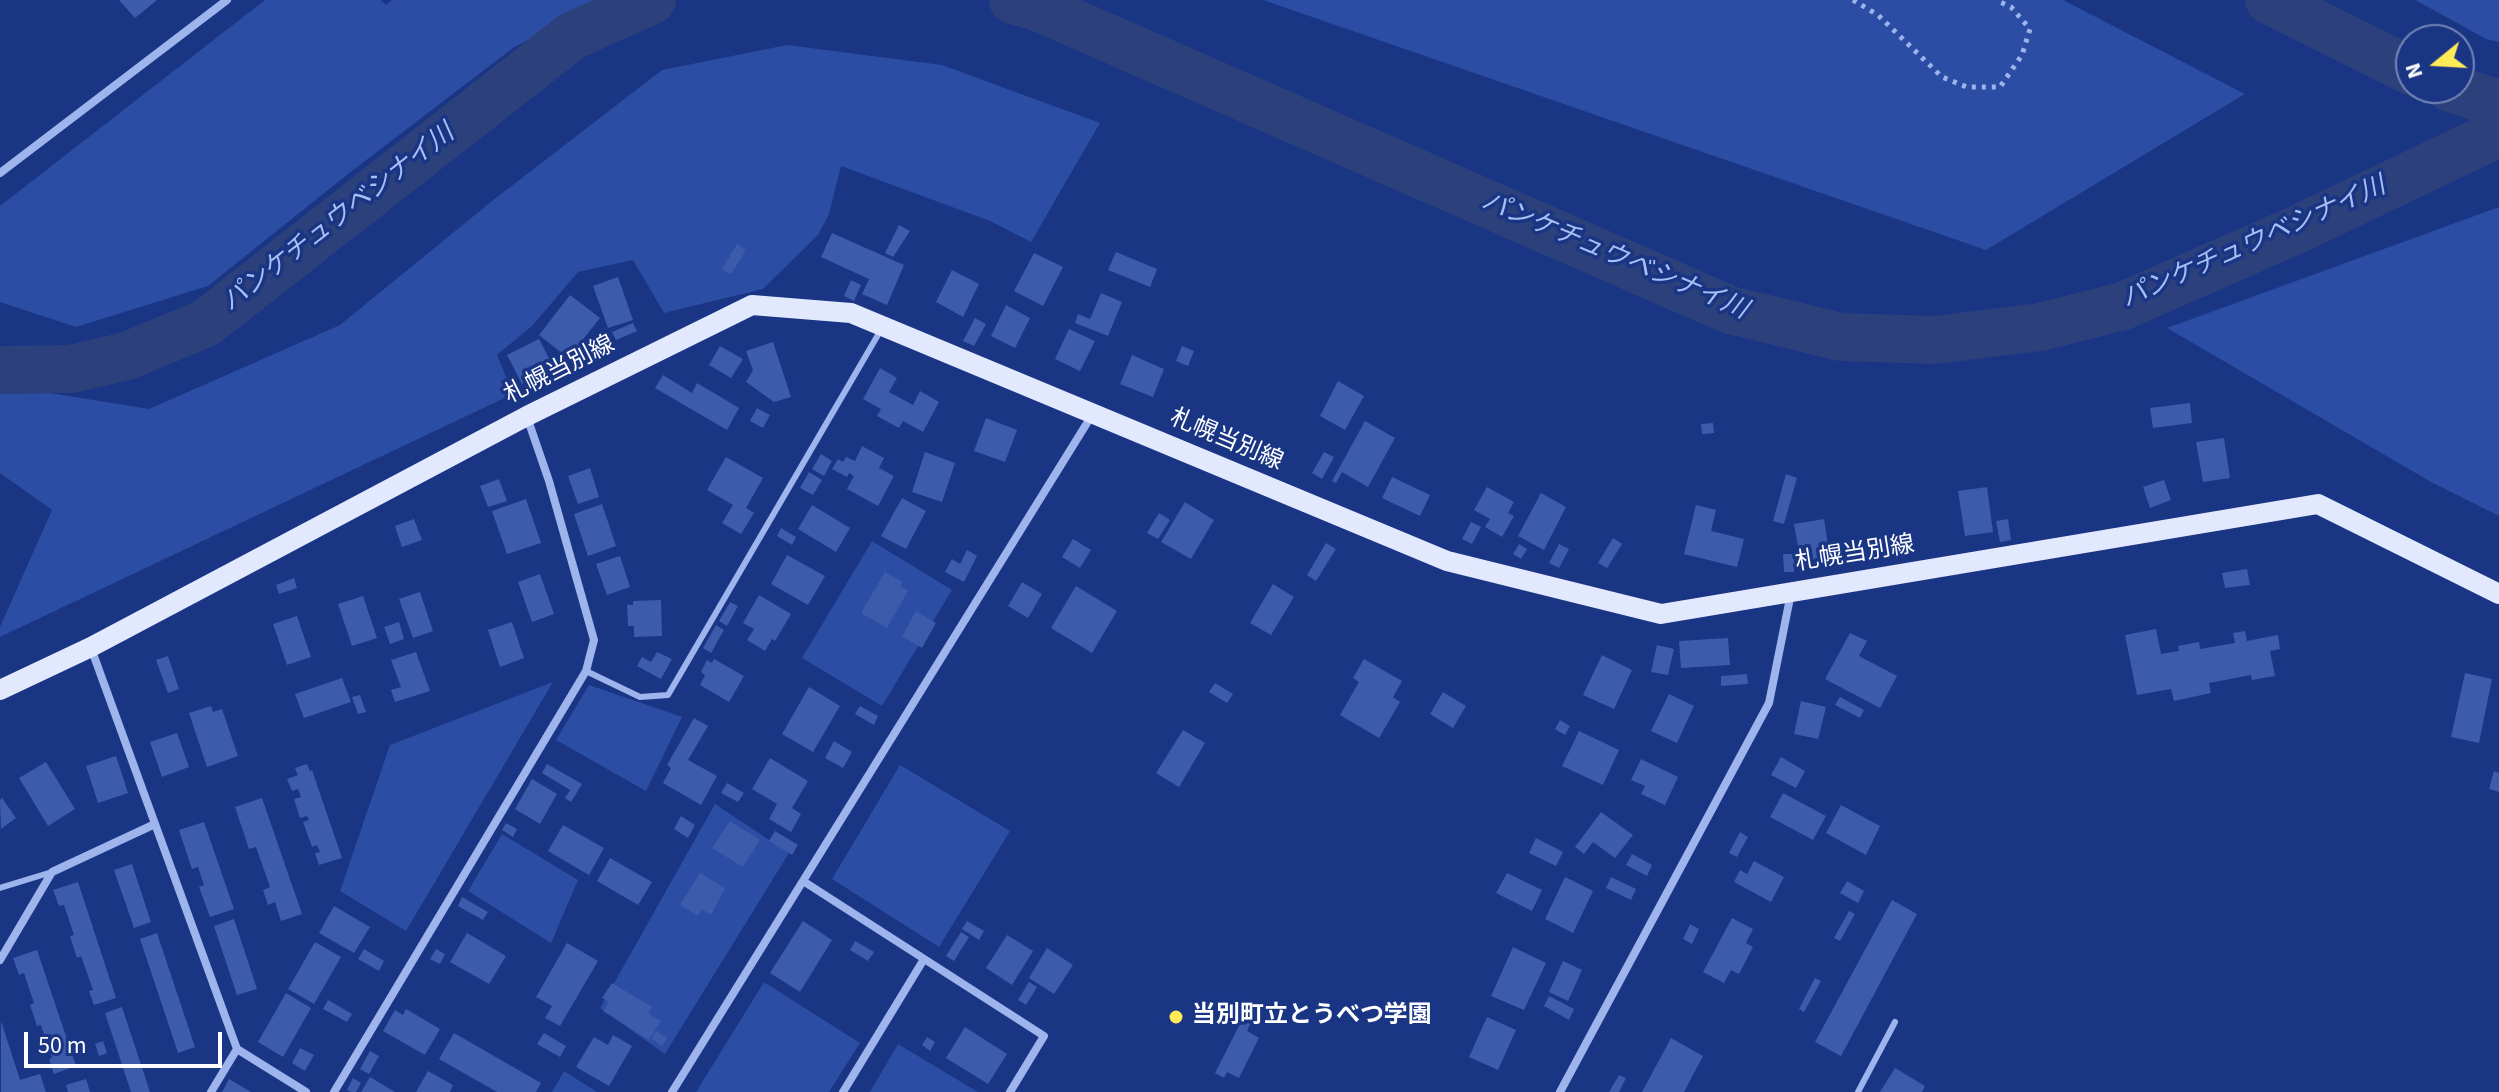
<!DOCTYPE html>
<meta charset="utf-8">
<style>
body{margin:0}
#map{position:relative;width:2499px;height:1092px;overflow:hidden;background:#193584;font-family:"Source Sans 3",sans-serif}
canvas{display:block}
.north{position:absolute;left:2395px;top:24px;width:80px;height:80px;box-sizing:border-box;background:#193584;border:2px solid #7586b5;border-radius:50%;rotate:252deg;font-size:22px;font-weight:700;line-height:32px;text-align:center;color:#fff}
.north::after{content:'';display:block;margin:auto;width:28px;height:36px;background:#ffeb58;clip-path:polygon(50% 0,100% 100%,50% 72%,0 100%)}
.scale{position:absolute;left:24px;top:1032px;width:198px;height:36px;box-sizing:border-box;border:4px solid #fff;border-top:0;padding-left:10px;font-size:24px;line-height:28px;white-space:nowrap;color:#fff;-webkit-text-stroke:6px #193584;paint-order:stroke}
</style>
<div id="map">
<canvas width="2499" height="1092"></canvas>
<div class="north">N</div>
<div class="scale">50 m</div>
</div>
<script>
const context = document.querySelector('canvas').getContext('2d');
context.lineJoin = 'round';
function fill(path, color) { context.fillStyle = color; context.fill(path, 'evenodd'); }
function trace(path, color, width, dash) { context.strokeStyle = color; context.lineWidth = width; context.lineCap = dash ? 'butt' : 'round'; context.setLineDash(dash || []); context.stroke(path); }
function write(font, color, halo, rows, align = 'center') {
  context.font = font + ' "Source Sans 3","Noto Sans JP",sans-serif'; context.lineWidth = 7; context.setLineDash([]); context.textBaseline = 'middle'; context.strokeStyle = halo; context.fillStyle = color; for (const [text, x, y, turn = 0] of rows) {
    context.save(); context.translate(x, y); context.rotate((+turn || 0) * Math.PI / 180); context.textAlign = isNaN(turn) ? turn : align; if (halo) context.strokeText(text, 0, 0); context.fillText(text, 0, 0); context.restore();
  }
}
fill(new Path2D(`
 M265,0H381L386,5L392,0H604L513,48L348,174L208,286L76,327L0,302V206Z
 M1263,0H2063L2245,94L1986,250Z
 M2415,0H2499V42L2486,39Z
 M787,45L942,65L1100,123L1031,242L990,221L841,166L829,214L818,235L763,289L664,313L633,260L578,272L532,326L497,355L513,394L0,637V627L52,510L0,473V385L149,409L340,325L492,201L662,70Z
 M2499,207V516L2431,482L2167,328Z
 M872,541L952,590L882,706L802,658Z
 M553,682L406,931L340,891L390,745Z
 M589,685L682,717L646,791L556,740Z
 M900,765L1010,831L939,947L832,879Z
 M715,804L789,853L665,1054L600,1008Z
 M502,834L578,880L551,943L468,891Z
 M764,982L860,1043L829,1092H696Z
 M898,1044L978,1092H870Z
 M564,1071L597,1092H552Z`), '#2b4da3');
trace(new Path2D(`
 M1013,0L1035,6L1730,310L1841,337L1935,340L2040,327L2123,306L2296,230L2499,133
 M2269,0L2411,71
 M2450,88L2499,104
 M0,370L71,369L127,356L206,323L572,36L652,0`), '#2c417c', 48);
fill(new Path2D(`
 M119,0H157L135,18Z
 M899,225L910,231L893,257L885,253Z
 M832,233L904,265L887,305L862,294L869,279L821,257Z
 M737,244L746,250L731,274L722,269Z
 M1116,252L1157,269L1150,287L1108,270Z
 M1034,253L1063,267L1043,306L1014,291Z
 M952,270L979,284L963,317L936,302Z
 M618,277L633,320L608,328L593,286Z
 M851,280L861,285L854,301L844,296Z
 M1101,293L1122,302L1108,336L1075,323L1078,314L1090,319Z
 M570,295L600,318L568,358L539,335Z
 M1006,305L1030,318L1015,348L991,336Z
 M975,318L986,324L974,346L963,341Z
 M633,323L637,331L616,340L612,332Z
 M1069,329L1095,341L1080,371L1055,359Z
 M539,339L554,368L522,384L507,355Z
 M773,342L791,397L774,402L746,382L753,370L746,351Z
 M720,346L743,359L731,378L709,365Z
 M1182,346L1194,351L1188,366L1176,361Z
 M1132,355L1164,369L1153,397L1120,384Z
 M880,368L897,378L889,392L913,405L920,391L939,402L923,432L903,421L899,428L877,416L881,409L863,399Z
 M663,375L692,393L697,383L739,408L727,430L655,388Z
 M1338,381L1364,396L1345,430L1320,416Z
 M2190,403L2192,423L2153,428L2150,408Z
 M757,408L770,415L763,428L750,421Z
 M986,418L1017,430L1005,462L974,451Z
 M1365,421L1395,438L1368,487L1342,472L1336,483L1332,481Z
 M1713,423L1714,433L1702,434L1701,424Z
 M2224,438L2230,478L2203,482L2196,442Z
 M862,446L884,458L879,468L894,476L878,506L847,489L854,476L849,473L847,477L832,469L838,459L843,462L846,457L855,461Z
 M925,452L955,463L942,502L912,492Z
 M1324,452L1334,457L1322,479L1312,473Z
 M821,454L832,461L824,476L812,469Z
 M726,457L763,478L746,508L754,513L741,534L722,523L733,505L707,490Z
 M590,468L599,497L578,504L568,476Z
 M809,472L822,480L813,495L800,488Z
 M1786,474L1797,478L1784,524L1773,521Z
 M1392,477L1430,495L1420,516L1382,498Z
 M499,479L507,501L488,507L480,486Z
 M2164,480L2171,500L2150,508L2143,487Z
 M1487,487L1514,502L1508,513L1514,516L1502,537L1485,527L1490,519L1474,510Z
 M1987,487L1993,532L1965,536L1958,491Z
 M1541,493L1566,507L1544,550L1518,536Z
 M902,498L926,511L906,549L881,536Z
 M526,499L541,543L507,554L492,511Z
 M1185,502L1214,520L1191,559L1161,542Z
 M602,504L616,546L588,556L574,514Z
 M812,505L850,528L836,552L798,529Z
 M1696,505L1716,510L1711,531L1744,539L1737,567L1684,554Z
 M1159,513L1170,520L1158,539L1147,533Z
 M414,519L422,540L402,547L395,526Z
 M1824,519L1830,559L1801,564L1794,524Z
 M2008,519L2011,540L2000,542L1996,521Z
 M1471,522L1481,527L1472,544L1462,539Z
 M781,528L796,537L792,545L777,536Z
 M1613,538L1622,544L1607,568L1598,563Z
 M1073,539L1091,550L1080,568L1062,557Z
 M1326,543L1336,549L1316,581L1307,575Z
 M1519,544L1527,549L1521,559L1513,554Z
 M1559,544L1569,549L1559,568L1549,563Z
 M967,550L977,556L964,582L945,572L952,559L960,564Z
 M1783,554H1794V572H1784Z
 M787,555L825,576L808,605L771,584Z
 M620,556L630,587L607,595L596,564Z
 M2247,569L2250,585L2225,588L2222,573Z
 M885,572L903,582L900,586L908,591L887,628L861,613Z
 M540,574L554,614L532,622L518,582Z
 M294,578L297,588L279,594L276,585Z
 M1022,582L1042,594L1028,618L1008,606Z
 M1273,584L1294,597L1271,635L1250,623Z
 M1076,586L1117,611L1092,653L1051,628Z
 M420,592L433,631L413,638L399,599Z
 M759,595L791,614L775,641L772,639L765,651L747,640L754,629L743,623Z
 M363,596L377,638L352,646L338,604Z
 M661,600L662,636L634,637V626H628L627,605H633V601Z
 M730,602L738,606L727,626L719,621Z
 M916,611L936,623L922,648L902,636Z
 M297,616L311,657L287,665L273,624Z
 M399,622L404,639L390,644L384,627Z
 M512,622L524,658L500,667L488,630Z
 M716,625L724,630L711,653L703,648Z
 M2156,629L2161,654L2179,651L2178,646L2199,642L2200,649L2235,643L2233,633L2245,631L2247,641L2278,635L2280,649L2270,651L2275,676L2252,680L2251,675L2209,683L2211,693L2174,701L2171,689L2137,695L2125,635Z
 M1850,633L1867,641L1859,656L1897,676L1880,708L1825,679Z
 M1728,638L1730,665L1681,668L1679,641Z
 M1657,645L1674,649L1668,675L1651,672Z
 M416,652L430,691L395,702L391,690L401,687L391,660Z
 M657,652L672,659L661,679L637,666L642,657L651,662Z
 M1602,655L1632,670L1614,709L1583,695Z
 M168,656L179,689L168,693L156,660Z
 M714,659L744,676L729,702L700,685L705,675L701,672L707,660L712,663Z
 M1364,659L1402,681L1393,697L1400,702L1379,738L1340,715L1359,682L1353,678Z
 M2465,673L2492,679L2479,743L2451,737Z
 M1747,674L1748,684L1721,686V676Z
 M342,678L351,702L304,718L295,694Z
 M1215,683L1233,694L1227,703L1209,692Z
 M809,687L840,706L813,752L782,734Z
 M1443,692L1466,706L1453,728L1430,714Z
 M1669,694L1694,706L1677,743L1651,731Z
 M360,695L366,712L358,714L352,697Z
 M1840,697L1864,710L1860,718L1835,705Z
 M1801,701L1826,707L1818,739L1794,734Z
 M211,706L213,712L222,709L238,756L207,767L189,713Z
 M860,706L878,716L874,725L855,714Z
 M694,718L708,726L688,760L717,776L701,805L663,783L671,768L667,765Z
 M1560,720L1570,726L1565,735L1555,729Z
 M1183,730L1205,743L1179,787L1156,773Z
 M1579,731L1619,750L1603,785L1562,766Z
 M177,733L189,767L162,777L150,742Z
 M834,741L852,752L843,768L825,758Z
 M116,756L128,793L98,803L86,766Z
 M1781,757L1805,771L1796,788L1771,775Z
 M770,758L808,781L792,808L801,814L791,832L769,819L777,804L752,789Z
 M1641,759L1678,777L1665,805L1641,794L1645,786L1631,780Z
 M46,762L75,809L48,826L19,778Z
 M307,764L310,771L312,770L342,858L319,865L315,853L320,852L317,845L312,847L303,822L309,820L307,816L300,818L294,799L301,797L298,789L292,791L287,779L298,775L295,768Z
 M547,764L582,784L571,802L565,798L570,790L542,773Z
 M2494,771L2499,773V792L2489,789Z
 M532,779L557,794L540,824L515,809Z
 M727,783L744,793L738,802L721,793Z
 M1783,793L1826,816L1813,840L1770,817Z
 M2,798L16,818L1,829L0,800Z
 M262,798L302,914L281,921L275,902L268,905L263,890L270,887L256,847L249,849L235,807Z
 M1841,805L1880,826L1866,855L1826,833Z
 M1601,812L1633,835L1615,858L1593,842L1584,854L1575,847Z
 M681,816L695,825L688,838L674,829Z
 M730,821L760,840L743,867L712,848Z
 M204,822L234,909L210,917L199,887L204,885L198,867L192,869L179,830Z
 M506,823L517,829L513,837L502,830Z
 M563,825L604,848L589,875L548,851Z
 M775,831L798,845L792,855L769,841Z
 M1740,832L1748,837L1737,857L1729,853Z
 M1536,838L1563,852L1556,866L1529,853Z
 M1632,854L1652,865L1647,876L1626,865Z
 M610,858L652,882L638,905L597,881Z
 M1754,861L1784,877L1771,902L1734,882L1740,870L1747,874Z
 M132,864L151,922L134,928L114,870Z
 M700,873L725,888L711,915L702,909L698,916L680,905Z
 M1507,873L1542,890L1532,911L1496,893Z
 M1565,877L1593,891L1573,933L1545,919Z
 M1611,877L1636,889L1631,900L1606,888Z
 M1847,881L1864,891L1858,903L1840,893Z
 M78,882L116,998L94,1005L89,991L93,990L81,956L77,958L70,936L74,935L64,905L59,906L53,890Z
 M462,897L488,912L483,920L458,906Z
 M1892,900L1917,914L1841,1056L1815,1042Z
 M334,906L370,927L354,953L319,933Z
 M1849,911L1855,914L1840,941L1834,938Z
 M1732,918L1753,929L1746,943L1753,947L1739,974L1731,970L1724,983L1703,972Z
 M234,919L257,989L237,995L214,926Z
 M803,921L832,940L800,992L770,973Z
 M967,921L984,931L979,940L962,929Z
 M1690,924L1699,929L1692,944L1683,939Z
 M961,932L969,937L954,961L946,956Z
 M157,933L195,1047L178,1053L140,939Z
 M467,933L506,956L489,984L450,962Z
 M1007,935L1033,951L1012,985L986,968Z
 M855,941L874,952L868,961L850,950Z
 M315,942L341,957L314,1004L288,989Z
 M567,943L598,961L560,1026L545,1018L552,1006L536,997Z
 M1513,947L1546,963L1524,1010L1491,996Z
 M1047,948L1073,965L1054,994L1029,978Z
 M364,949L384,961L379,971L358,959Z
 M436,949L445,954L440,964L430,959Z
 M37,950L76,1066L54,1074L49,1059L52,1058L41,1025L37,1026L30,1005L34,1003L24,973L19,975L13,958Z
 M1563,961L1582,970L1568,1001L1549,992Z
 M1815,978L1821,981L1804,1012L1799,1009Z
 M1029,982L1037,987L1026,1005L1018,1000Z
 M612,983L652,1007L648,1013L661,1021L649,1040L603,1011L609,1002L602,998Z
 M286,993L311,1008L283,1057L258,1042Z
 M1549,996L1574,1009L1569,1020L1544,1006Z
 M328,1000L352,1014L347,1022L323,1009Z
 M122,1007L150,1092H131L105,1013Z
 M406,1009L440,1029L425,1055L383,1031L395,1010L403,1015Z
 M1487,1017L1516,1030L1498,1070L1469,1057Z
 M1242,1020L1250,1024L1247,1031L1259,1038L1239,1078L1227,1072L1224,1078L1215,1073Z
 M1,1021L20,1080L40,1074L46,1092H1Z
 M965,1027L1007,1054L988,1084L946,1058Z
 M656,1031L667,1038L662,1046L652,1039Z
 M454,1033L541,1083L536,1092H497L439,1059Z
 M544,1033L566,1046L560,1057L537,1044Z
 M613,1035L632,1046L609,1086L576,1067L594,1037L608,1045Z
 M927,1037L935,1042L930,1051L922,1045Z
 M1671,1038L1703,1056L1684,1092H1642Z
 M103,1041L107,1053L99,1056L95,1044Z
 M300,1048L314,1055L305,1071L292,1063Z
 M370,1051L379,1056L369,1074L360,1069Z
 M1895,1068L1925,1086L1922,1092H1880Z
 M428,1071L453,1085L450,1092H416Z
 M1619,1075L1626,1078L1619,1092H1609Z
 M370,1077L395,1092H361Z
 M353,1078L361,1083L356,1092H351L347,1090Z
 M86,1079L90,1092H68L66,1085Z
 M229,1079L251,1092H222Z`), '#3d5bab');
trace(new Path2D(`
 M1853,0L1878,15L1942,77L1967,87H2000L2022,55L2030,29L2011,7L1996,0`), '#9db4ec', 5, [4, 6]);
trace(new Path2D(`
 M586,671L640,697L668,695L882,328
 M0,888L52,872
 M1858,1092L1895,1022`), '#9db4ec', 6);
trace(new Path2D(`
 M0,173L227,0
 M91,648L237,1049L306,1092
 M803,881L1044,1036L1010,1092
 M0,960L52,872L155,824
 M211,1092L237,1049
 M334,1092L586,671L594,640L549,481L527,417
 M672,1092L1092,415
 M843,1092L924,959
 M1560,1092L1769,703L1791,593`), '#9db4ec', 8);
trace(new Path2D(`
 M0,690L91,647L527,416L752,305L851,313L1447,561L1661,614L2318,504L2499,594`), '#e2e9ff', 20);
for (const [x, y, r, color] of [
 [1176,1017,8,"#ffeb58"]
]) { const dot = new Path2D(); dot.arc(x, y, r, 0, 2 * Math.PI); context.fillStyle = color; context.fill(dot); trace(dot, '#193584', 3); }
write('24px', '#fff', '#193584', [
 ["札幌当別線",560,371,-27],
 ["札幌当別線",1226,441,23],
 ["札幌当別線",1855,555,-9]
]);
write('bold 24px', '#fff', '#193584', [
 ["当別町立とうべつ学園",1192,1017]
], 'left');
write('italic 26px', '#a9bef4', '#193584', [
 ["パンケチュウベシナイ川",339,219,-38],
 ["パンケチュウベシナイ川",2254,244,-24],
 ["パンケチュウベシナイ川",1614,257,23]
]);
</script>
